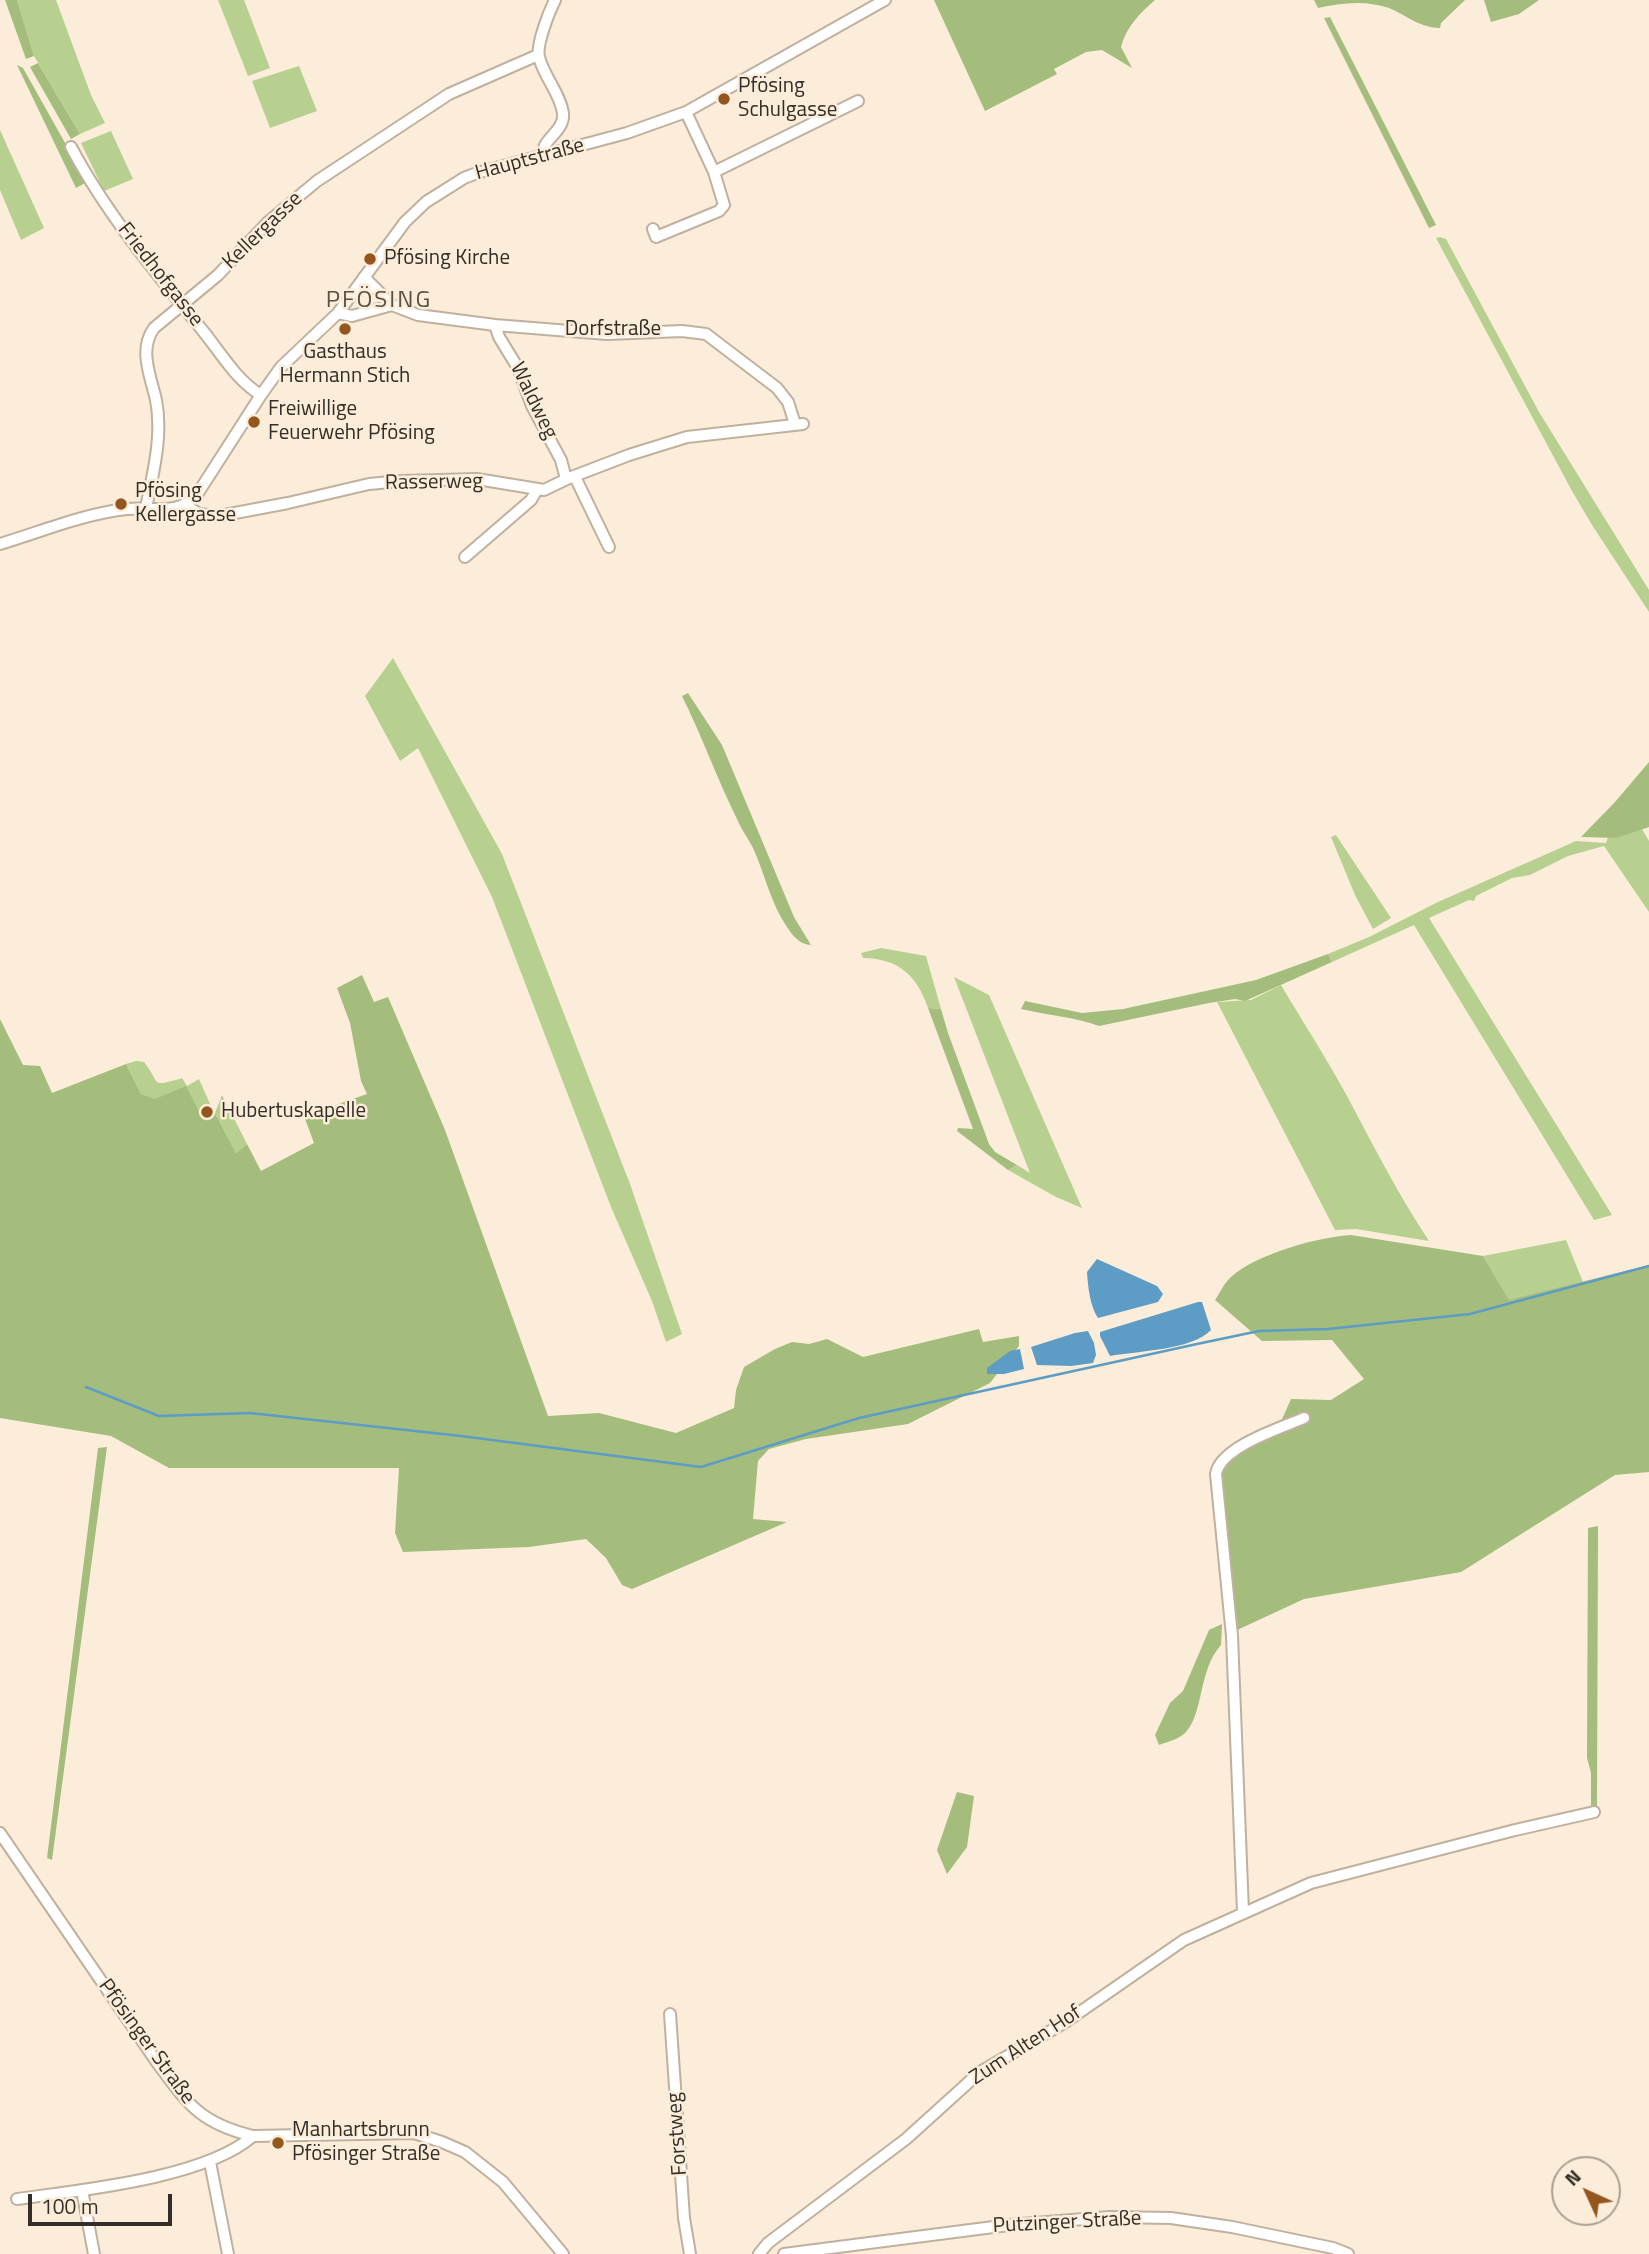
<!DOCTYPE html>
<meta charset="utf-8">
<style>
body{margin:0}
#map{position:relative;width:1649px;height:2254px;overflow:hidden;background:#fbedd9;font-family:"Titillium Web",sans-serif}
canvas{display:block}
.north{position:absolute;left:1551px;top:2156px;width:70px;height:70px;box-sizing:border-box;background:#fbedd9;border:2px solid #aba192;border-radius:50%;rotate:315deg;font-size:19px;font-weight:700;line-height:28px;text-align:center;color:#332e27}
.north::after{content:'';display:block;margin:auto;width:24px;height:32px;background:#95561e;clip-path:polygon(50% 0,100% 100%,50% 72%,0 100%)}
.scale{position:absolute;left:28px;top:2194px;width:144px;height:32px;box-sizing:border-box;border:4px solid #332e27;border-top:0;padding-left:9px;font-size:21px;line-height:24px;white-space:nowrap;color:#332e27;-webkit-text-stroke:5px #fbedd9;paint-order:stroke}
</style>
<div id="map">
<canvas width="1649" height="2254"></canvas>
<div class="north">N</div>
<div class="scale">100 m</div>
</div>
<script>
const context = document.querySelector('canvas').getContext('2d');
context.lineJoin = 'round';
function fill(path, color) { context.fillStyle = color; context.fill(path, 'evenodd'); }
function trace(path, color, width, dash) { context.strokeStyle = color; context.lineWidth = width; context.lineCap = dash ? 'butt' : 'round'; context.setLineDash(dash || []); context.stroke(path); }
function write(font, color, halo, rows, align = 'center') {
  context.font = font + ' "Titillium Web",sans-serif'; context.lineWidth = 5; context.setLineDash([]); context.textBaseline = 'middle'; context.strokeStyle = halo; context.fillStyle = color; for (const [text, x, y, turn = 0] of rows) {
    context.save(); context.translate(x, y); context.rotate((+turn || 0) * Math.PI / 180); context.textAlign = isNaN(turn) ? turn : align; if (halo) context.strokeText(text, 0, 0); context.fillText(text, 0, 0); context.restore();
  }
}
fill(new Path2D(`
 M17,0H56L91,95L105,123L80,134L34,56Z
 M218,0H244L270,68L248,76Z
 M299,66L317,111L270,128L252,81Z
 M0,130L44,228L21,240L0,190Z
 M111,131L133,179L104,191L81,143Z
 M1440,237L1446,239L1539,412L1649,590V612L1592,525L1572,491L1436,238Z
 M393,658L502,854L514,885L630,1184L682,1334L666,1342L652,1301L611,1207L492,897L418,748L400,761L365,696Z
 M1642,829L1649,841V912L1604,846L1568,856L1530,875L1512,878L1476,896L1474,901L1469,900L1429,918L1612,1215L1594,1220L1414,925L1332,962L1328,954L1369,937L1438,902L1576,841L1606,843L1608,837L1617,838Z
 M1336,835L1391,918L1373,929L1355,895L1331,837Z
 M881,948L926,956L941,1009L928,1008C917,976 900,959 863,958L861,953Z
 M954,977L989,995L1082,1208L1056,1197L1008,1170L1017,1165L1030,1173Z
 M1281,985C1303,1022 1327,1059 1347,1096C1373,1145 1398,1194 1429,1241L1356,1229L1335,1230L1217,1002L1251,1000Z
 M136,1061L144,1062C161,1083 149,1088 182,1078L187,1086L199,1079L211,1106L205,1119L203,1121L141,1094L126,1064Z
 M222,1095L247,1144L236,1153L215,1113Z
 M1566,1240L1583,1282L1509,1301L1483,1256Z`), '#b7d090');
fill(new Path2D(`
 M5,0H17L34,56L26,59Z
 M934,0H1155C1140,13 1126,27 1121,47L1132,68L1102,50L1086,52L1054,69L1057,74L985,111Z
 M1314,0H1465L1441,23L1440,28C1420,28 1406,15 1389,8C1365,0 1341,3 1318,8Z
 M1484,0H1539L1519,14L1491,22Z
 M1330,17L1436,225L1429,228L1324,18Z
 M38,63L80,134L71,139L30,67Z
 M17,65L23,68L87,182L76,188Z
 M688,693L722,745L794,917L811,945C800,945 792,935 787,927C770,902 765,874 753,848C748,838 741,829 737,819C717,779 702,736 682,696Z
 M1649,762V827L1617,838L1581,837L1615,802Z
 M1328,954L1332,962L1245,1001L1235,999L1209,1003L1099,1026C1076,1017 1046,1015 1021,1009L1025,1001L1082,1013L1123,1009L1256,980Z
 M362,975L374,1002L388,997L445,1130L548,1416L599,1413L676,1433L734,1408L736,1390L744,1367L775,1349L792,1342L809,1344L827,1339L863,1357L979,1329L983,1342L1019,1336V1346L990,1383L908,1424L806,1439L769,1449L758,1461L753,1519L787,1522L632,1589L622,1585L606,1558L586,1539L529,1547L403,1552L395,1533L399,1468H169L111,1436L0,1418V1019L23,1065L40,1066L52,1093L126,1064L141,1094L155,1099L186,1086L203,1120L215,1113L236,1153L247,1144L261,1171L314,1143L304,1116L367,1094L361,1081L350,1023L337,988Z
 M928,1008L941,1009L948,1033L989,1144L995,1152L1017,1165L1008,1170L957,1131L958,1128L973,1129Z
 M1351,1235L1483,1256L1509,1300L1649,1265V1472L1615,1475L1461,1572L1304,1599L1235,1631L1221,1476L1227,1458L1274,1437L1291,1399L1331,1400L1364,1379L1332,1340L1262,1341L1215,1300C1220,1293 1224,1283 1231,1277C1256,1254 1318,1237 1351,1235Z
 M107,1447L52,1860L47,1858L98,1448Z
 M1598,1526L1597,1807H1591V1773L1587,1758L1588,1528Z
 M1222,1624L1221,1645C1198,1670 1204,1714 1185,1733C1179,1739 1167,1742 1159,1745L1155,1735L1170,1703L1183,1691L1209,1630Z
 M957,1792L974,1796L967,1847L947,1874L937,1850Z`), '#a4bd7d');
fill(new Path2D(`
 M1097,1259L1157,1286L1163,1294L1158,1302L1098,1318C1090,1306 1088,1287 1087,1272Z
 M1198,1302H1202L1211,1330C1192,1350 1138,1351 1110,1356L1100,1336V1332Z
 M1088,1331L1094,1343L1096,1355L1093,1363L1071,1366L1037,1365L1031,1347L1075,1333Z
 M1020,1349L1024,1369L1004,1374H987V1368L1010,1351Z`), '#5c9cc5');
trace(new Path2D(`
 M86,1387L159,1416L250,1413L461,1436L701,1467L859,1418L1197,1344L1259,1331L1328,1329L1470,1314L1649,1266`), '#5c9cc5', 2.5);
const minor = new Path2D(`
 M71,147C106,213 156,273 203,331C221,353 236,380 261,395
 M543,155C541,139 565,132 563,113C560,93 544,77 539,57C536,45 549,12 555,0
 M714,172L858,101
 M653,229L656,237L719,211L724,205L714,172L686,112
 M364,277L392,305L418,315L495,325L607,334L682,331L706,334L777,388L788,402L795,424
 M338,313L352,316L392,305
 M495,325L499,337L518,368L532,406L561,460L566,479
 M575,477L609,547
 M186,505L199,514L219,516L288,503L369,484L401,481L477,479L544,490L569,478L629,455L687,437L803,424
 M146,508C153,473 163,436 156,400C151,377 138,350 154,328L218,275L268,222L317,181L449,94L538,55
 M0,544C40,532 86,513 127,509C154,506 179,517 198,493L261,395L281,367L338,313L405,222L426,202L464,178L477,173L627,133L686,112L885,0
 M465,557L531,500L537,490
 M0,1833L156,2061C187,2103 199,2123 253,2136L414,2133L442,2142L465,2152L503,2182L563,2254
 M1243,1912L1232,1636L1216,1474C1220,1447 1281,1428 1304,1418
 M670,2014L684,2218L690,2254
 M210,2162L228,2254
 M82,2190L94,2254
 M17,2199C82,2190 205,2178 253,2136
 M759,2254L768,2243L906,2139L980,2072L1064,2023L1184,1940L1311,1883L1515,1830L1594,1812
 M784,2254L1009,2225L1109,2217L1171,2218L1232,2227L1333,2248L1348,2254`);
trace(minor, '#bfb19e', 14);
trace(minor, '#fff', 10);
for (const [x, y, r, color] of [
 [724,99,7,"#95561e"],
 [370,259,7,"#95561e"],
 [345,329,7,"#95561e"],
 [254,422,7,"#95561e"],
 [121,504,7,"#95561e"],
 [207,1112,7,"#95561e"],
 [278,2143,7,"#95561e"]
]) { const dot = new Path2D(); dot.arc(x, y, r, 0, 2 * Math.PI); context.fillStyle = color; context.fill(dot); trace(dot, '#fbedd9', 2.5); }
write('21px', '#332e27', '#fbedd9', [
 ["Pfösing",738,87],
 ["Schulgasse",738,111],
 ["Pfösing Kirche",384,259],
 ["Gasthaus",345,353,"center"],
 ["Hermann Stich",345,377,"center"],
 ["Freiwillige",268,410],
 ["Feuerwehr Pfösing",268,434],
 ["Pfösing",135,492],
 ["Kellergasse",135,516],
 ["Hubertuskapelle",221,1112],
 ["Manhartsbrunn",292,2131],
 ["Pfösinger Straße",292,2155]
], 'left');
write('21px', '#332e27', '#fbedd9', [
 ["Hauptstraße",530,160,-15],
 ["Kellergasse",263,231,-44],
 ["Friedhofgasse",160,275,52],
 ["Dorfstraße",613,330],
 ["Waldweg",533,401,64],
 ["Rasserweg",434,483,-1],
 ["Pfösinger Straße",146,2042,54],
 ["Zum Alten Hof",1026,2046,-33],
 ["Forstweg",678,2134,-94],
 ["Putzinger Straße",1067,2223,-3]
]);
context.letterSpacing = '2px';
write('24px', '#5c5040', '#fbedd9', [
 ["PFÖSING",379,301]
]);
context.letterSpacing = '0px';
</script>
